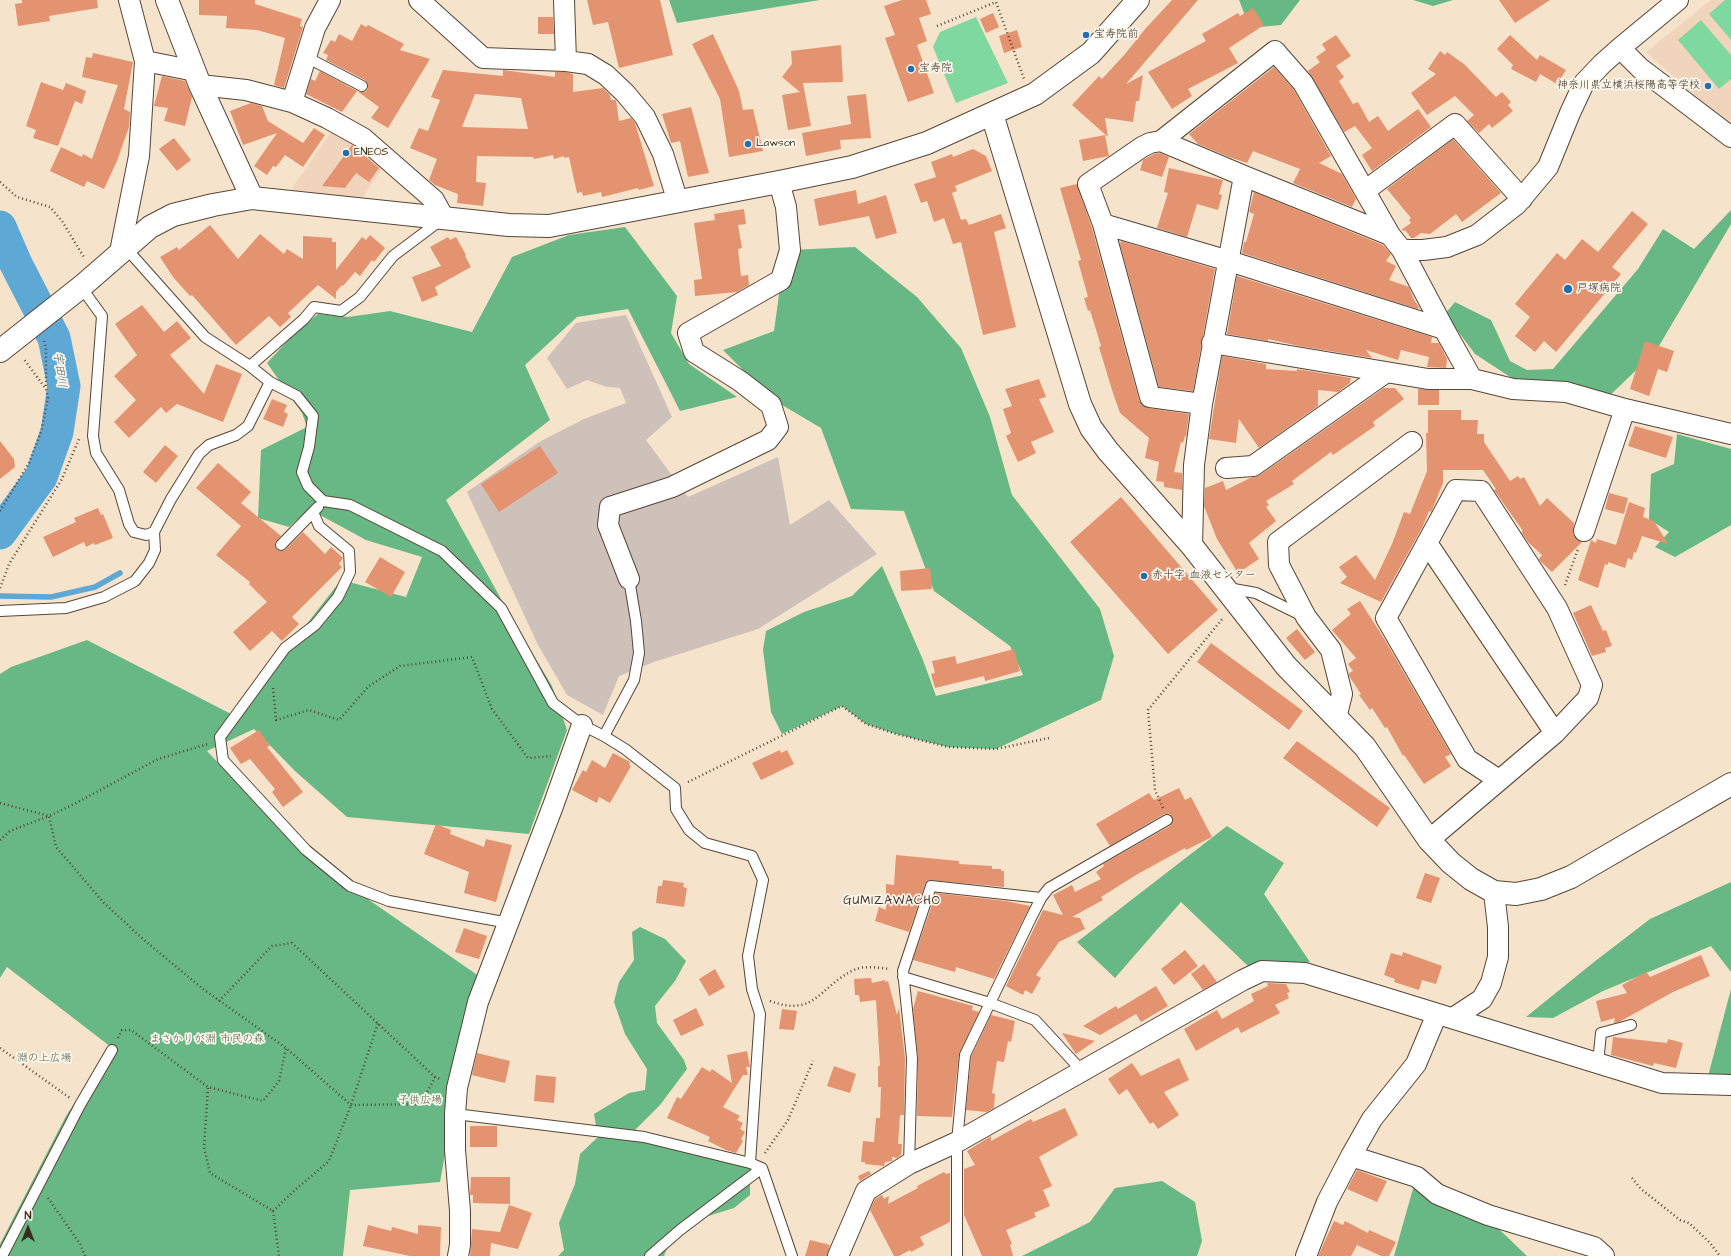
<!DOCTYPE html>
<meta charset="utf-8">
<style>
body{margin:0}
#map{position:relative;width:1731px;height:1256px;overflow:hidden;background:#f6e3cb;font-family:"Architects Daughter",sans-serif}
canvas{display:block}
.north{position:absolute;left:8px;top:1208px;width:40px;height:40px;-webkit-text-stroke:3px #fbf7ec;paint-order:stroke;rotate:0deg;font-size:11px;font-weight:700;line-height:16px;text-align:center;color:#3b2a1e}
.north::after{content:'';display:block;margin:auto;width:14px;height:18px;background:#3b2a1e;clip-path:polygon(50% 0,100% 100%,50% 72%,0 100%)}
</style>
<div id="map">
<canvas width="1731" height="1256"></canvas>
<div class="north">N</div>
</div>
<script>
const context = document.querySelector('canvas').getContext('2d');
context.lineJoin = 'round';
function fill(path, color) { context.fillStyle = color; context.fill(path, 'evenodd'); }
function trace(path, color, width, dash) { context.strokeStyle = color; context.lineWidth = width; context.lineCap = dash ? 'butt' : 'round'; context.setLineDash(dash || []); context.stroke(path); }
function write(font, color, halo, rows, align = 'center') {
  context.font = font + ' "Architects Daughter","Klee One",sans-serif'; context.lineWidth = 3.5; context.setLineDash([]); context.textBaseline = 'middle'; context.strokeStyle = halo; context.fillStyle = color; for (const [text, x, y, turn = 0] of rows) {
    context.save(); context.translate(x, y); context.rotate((+turn || 0) * Math.PI / 180); context.textAlign = isNaN(turn) ? turn : align; if (halo) context.strokeText(text, 0, 0); context.fillText(text, 0, 0); context.restore();
  }
}
fill(new Path2D(`
 M1711,0H1731V125L1723,120L1646,52Z
 M336,125L386,163L362,198L290,191Z`), '#f0d5bc');
fill(new Path2D(`
 M626,315L672,417L646,440L688,497L778,457L790,525L829,500L877,554L758,629L654,662L619,676L603,715L567,695L538,645L467,492L539,442L584,419L626,403L620,388L607,387L587,380L567,389L547,358L576,323Z`), '#cec1b9');
fill(new Path2D(`
 M1725,0H1731V40L1709,14Z
 M976,17L1008,83L956,103L933,47L940,32Z
 M1701,20L1731,55V79L1719,89L1678,40Z`), '#7fd89d');
fill(new Path2D(`
 M669,0H820L677,23Z
 M1239,0H1300L1281,25L1250,28Z
 M1413,0H1453L1433,6Z
 M1731,210V224L1656,351L1602,403L1518,382L1475,354L1445,314L1455,302L1491,320L1510,361L1527,370L1553,369L1638,269L1663,229L1694,249Z
 M625,227L677,296L671,333L689,364L737,397L680,411L628,309L577,317L525,365L550,420L446,500L516,626L552,686L567,730L529,834L347,817L295,771L254,729L207,751L310,859L486,981L457,1088L440,1182L350,1190L343,1256H3L0,1255V1244L66,1116L111,1047L7,967L0,978V674L11,667L87,640L235,716L341,580L406,597L422,557L366,540L309,509L289,527L258,518L261,450L307,427L302,413L267,363L292,336L318,314L348,317L390,311L472,332L512,257L569,235Z
 M855,247L917,297L961,348L990,417L1012,495L1100,609L1114,656L1101,700L996,749L948,747L896,734L866,724L842,706L782,734L771,712L763,650L766,631L804,612L852,596L882,566L923,660L936,696L1023,675L1010,646L934,591L904,511L851,509L821,428L772,399L723,350L774,331L781,280L790,250Z
 M1677,434L1731,449V525L1675,557L1655,547L1669,532L1649,519L1651,474L1674,464Z
 M1227,826L1284,863L1264,894L1310,962L1248,966L1181,902L1115,978L1077,942Z
 M1731,882V972L1711,946L1603,991L1553,1018L1526,1017L1594,962L1650,919Z
 M640,927L665,939L686,961L675,981L655,1006L657,1023L684,1060L687,1069L660,1105L630,1135L750,1163V1195L734,1208L676,1226L664,1256H558L564,1250L559,1223L575,1184L580,1154L598,1137L594,1114L629,1093L645,1090L647,1069L625,1034L614,1002L619,982L634,960L632,932Z
 M1731,989V1085L1707,1080Z
 M1416,1178L1481,1212L1527,1256H1394Z
 M1162,1181L1195,1202L1202,1241L1197,1256H1022L1090,1222L1115,1188Z`), '#67b884');
trace(new Path2D(`
 M0,596L51,597L95,587L120,573`), '#5ea8d6', 5.5);
trace(new Path2D(`
 M0,227L16,264L54,338L64,386L57,432L41,477L0,533`), '#5ea8d6', 33);
fill(new Path2D(`
 M22,0H97L98,8L49,16L50,21L18,26L15,4L22,3Z
 M199,0H255V4L302,19L300,26L303,27L284,88L274,85L285,38L257,30L226,28L227,16L199,15Z
 M587,0H660L673,55L619,68L608,22L593,25Z
 M902,0H926L931,14L919,18L927,41L917,45L934,93L908,102L885,38L895,35L884,6Z
 M1172,0H1198L1126,84L1143,75L1139,101H1136L1133,122L1105,118L1108,137L1072,105L1099,76L1102,79L1125,54L1146,28Z
 M1499,0H1550L1515,23Z
 M1253,8L1264,25L1229,48L1238,63L1188,89L1192,96L1172,109L1148,72L1206,41L1202,34L1238,13L1240,16Z
 M993,13L999,27L986,33L980,19Z
 M538,17H553L554,34H538Z
 M361,24L366,27L368,25L404,44L400,50L430,59L388,128L371,118L379,107L357,91L342,112L306,94L311,79L315,81L320,71L359,92H365L368,89V85L365,80L326,60L328,55L323,53L331,40L335,42L339,34L352,41Z
 M1017,30L1022,47L1004,53L999,36Z
 M713,34L739,91L743,110L753,109L763,151L729,157L720,99L692,44Z
 M1336,35L1351,56L1336,66L1344,77L1339,81L1353,104L1358,102L1369,122L1378,116L1388,131L1418,109L1431,127L1372,171L1362,155L1372,148L1355,126L1344,132L1308,71L1320,62L1316,57L1326,50L1322,44Z
 M1510,35L1537,60L1540,55L1566,70L1557,84L1540,74L1536,82L1511,69L1513,65L1497,49Z
 M841,45L843,82L803,83L811,126L788,130L782,95L800,92L782,77L792,64L791,51Z
 M1440,51L1445,55L1447,52L1464,64L1496,97L1502,92L1511,102L1508,105L1513,111L1492,128L1489,124L1479,133L1467,121L1474,115L1455,96L1427,115L1411,93L1436,74L1428,69Z
 M93,53L133,62L124,109L130,112L129,127L117,161L104,189L87,181L84,187L50,171L61,147L82,157L83,154L92,159L118,85L82,77L86,57L92,58Z
 M1274,67L1294,90L1331,156L1319,163L1342,174L1356,199L1352,207L1293,183L1300,169L1253,151L1247,163L1229,157L1198,144L1189,134Z
 M443,70L503,76V70L555,77V72H565L573,74V92L603,88L610,95L611,100H616L619,121L631,118L635,123L654,186L639,190L638,188L602,197L601,192L583,196L582,192L577,193L569,157L564,158V156L554,159L553,155L534,159L533,157L477,156L476,182L486,183L483,206L457,203L458,194L435,185L429,180L437,159L410,148L419,128L428,131L440,100L431,97ZM475,94L521,98L528,129L462,127Z
 M162,76L185,81L192,97L185,126L164,121L168,108L154,106Z
 M41,82L63,90L66,83L86,91L82,104L75,101L58,146L33,138L36,130L26,126Z
 M866,94L871,138L840,140L841,149L806,156L802,133L851,124L847,96Z
 M251,103L262,106L268,121L303,143L314,128L325,135L303,167L285,155L276,167L273,166L267,175L254,166L277,133L243,145L230,111Z
 M691,107L709,173L688,177L680,141L671,143L662,114Z
 M1105,135L1109,156L1083,161L1079,140Z
 M174,138L191,160L177,171L159,149Z
 M1453,139L1501,193L1462,222L1456,214L1430,234L1421,233L1414,238H1411L1406,231L1401,230L1411,223L1409,220L1411,218L1387,189Z
 M352,145L379,168L369,182L356,173L345,188L322,186Z
 M973,149L986,156L992,171L955,186L957,191L952,193L961,220L966,219L969,225L1001,214L1006,228L994,232L1016,327L983,335L961,242L953,244L944,218L934,222L927,201L921,203L914,184L936,177L931,162L952,154L953,157Z
 M1160,153L1169,157L1162,177L1140,170L1143,160L1154,154Z
 M1169,168L1223,180L1219,194L1222,195L1218,210L1197,204L1187,237L1157,228L1168,193L1164,192Z
 M1077,184L1092,228L1139,400L1143,406L1148,408L1189,414L1186,436H1185L1183,443L1181,442L1174,472L1182,473V490L1164,487V482L1156,481L1159,462L1145,458L1149,438L1120,413L1112,390L1099,347L1101,346L1090,310L1088,311L1084,298L1088,297L1078,261L1081,260L1060,188Z
 M856,190L858,204L886,195L897,233L876,239L869,216L819,226L814,199Z
 M1254,192L1383,245L1391,254L1386,261L1396,266L1389,280L1409,287L1414,300L1419,307L1418,309L1242,253L1244,242H1246L1254,214L1249,212Z
 M744,209L746,224L738,225L742,248L738,249L741,276L748,275L749,285L737,292L695,296L694,280L702,279L694,223L715,220L714,214Z
 M1632,211L1648,224L1612,267L1621,274L1556,352L1544,341L1535,352L1515,336L1530,317L1515,304L1557,253L1565,260L1582,239L1598,252Z
 M210,225L238,259L260,234L284,254L287,249L303,259V236L332,238V242H336V270L362,237L366,240L370,235L385,248L374,262L372,260L360,276L355,272L343,286L342,285L336,292V299L318,285L288,313L291,317L280,327L269,316L236,345L192,295L190,296L173,277L160,257L177,247L179,250Z
 M448,237L450,240L456,237L466,255L465,256L471,267L435,287L438,295L422,302L412,277L441,266L430,247Z
 M1121,241L1215,269L1193,391L1159,387L1120,244Z
 M1237,276L1432,337L1431,343H1439L1447,359L1446,368L1427,367L1429,357L1401,350L1398,360L1366,350L1372,358L1299,346L1268,339V341L1227,334Z
 M142,305L164,332L177,321L191,338L170,355L204,394L216,364L242,374L223,422L177,404L166,413L161,407L129,438L114,422L136,400L114,376L137,355L115,324Z
 M1645,341L1674,351L1667,372L1658,369L1649,396L1630,389Z
 M1222,356L1266,364V369L1297,371V369L1351,378L1350,383L1338,392L1318,390V406L1259,448L1239,419L1236,443L1209,439Z
 M1039,379L1046,397L1039,399L1054,432L1031,442L1036,453L1018,462L1006,436L1011,433L1003,409L1012,406L1005,389Z
 M1384,388H1395L1404,399L1373,422L1375,426L1333,455L1331,452L1292,481L1294,484L1266,501L1269,505L1266,507L1276,521L1249,543L1259,559L1238,573L1217,539L1204,506L1205,488L1223,481L1226,490L1250,478L1260,475Z
 M1418,389L1439,390V405H1418Z
 M272,399L287,405L284,412L288,414L283,427L263,419Z
 M1428,410H1461V420H1478L1477,434H1484V442L1510,481L1518,476L1520,479L1524,477L1540,506L1547,498L1574,523L1573,534L1576,539L1582,542L1552,572L1539,560V559L1542,555L1528,542L1521,532L1523,531L1494,490L1496,489L1483,470H1443V483L1432,510L1431,512L1429,511L1423,526L1381,602L1340,583L1347,577L1339,567L1356,555L1375,580L1392,544L1404,512L1410,514L1427,471L1426,433H1428Z
 M1635,426L1673,437L1666,458L1628,446Z
 M0,441L14,459L15,467L0,479Z
 M165,445L178,456L156,483L143,472Z
 M540,446L558,473L499,512L481,484Z
 M218,463L251,492L241,503L281,536L275,543L277,550L280,551L285,550L303,532L325,554L331,547L343,558L339,564L342,567L292,617L299,624L282,641L272,631L250,651L233,632L267,602L249,584L250,582L216,555L241,526L196,488Z
 M1609,493L1628,498L1624,514L1605,509Z
 M1121,497L1218,610L1168,654L1070,542Z
 M1629,502L1645,508L1643,517L1654,521L1668,544L1642,536L1636,553L1634,552L1632,560L1628,558L1625,568L1608,562V565L1605,564L1598,588L1578,580L1591,540L1596,543L1597,539L1616,545Z
 M98,508L101,515L103,514L113,538L95,545L94,543L86,547L84,542L53,557L43,537L76,522L74,518Z
 M380,557L405,572L391,597L365,582Z
 M930,568L932,589L901,591L900,571Z
 M1360,601L1385,640L1451,754L1445,757L1451,766L1424,784L1404,755L1403,756L1387,727L1385,728L1372,708L1370,710L1359,695L1361,694L1349,676V673L1353,671L1348,664L1356,658L1332,630L1351,614L1347,609Z
 M1591,605L1603,631L1606,630L1612,646L1605,648L1606,652L1592,656L1573,613Z
 M1297,629L1315,652L1305,660L1286,638Z
 M1211,643L1303,711L1289,730L1197,662Z
 M1014,649L1020,671L985,681L984,676L935,688L931,674L935,673L932,661L955,656L957,664Z
 M259,730L270,746L267,747L303,792L283,807L272,792L275,789L250,759L241,764L230,748Z
 M1297,741L1390,808L1377,827L1283,758Z
 M780,750L781,753L787,750L794,764L761,780L752,763Z
 M613,753L630,762L629,765L631,766L610,803L599,797L597,803L572,790L583,770L586,772L592,760L605,768Z
 M1179,788L1185,800L1191,797L1212,837L1186,850L1185,848L1136,875L1101,897L1103,900L1072,917L1080,918L1085,929L1059,942L1036,975L1041,978L1032,994L1025,990L1023,995L1006,986L1043,910L1063,915L1053,895L1072,885L1075,892L1101,879L1096,872L1104,866L1103,864L1170,826L1173,820L1170,814H1164L1110,846L1096,824L1149,793L1154,800Z
 M436,824L451,830L450,834L484,847L486,839L512,845L496,902L464,893L469,872L424,854Z
 M896,855L959,861V864L992,866V869H1001V871H1004V887L928,880L925,884L909,932L875,921L879,907L886,910V884L894,885Z
 M1425,873L1440,878L1431,903L1416,898Z
 M663,880L684,883L683,887L687,888L684,907L656,903L658,886H662Z
 M936,893L1006,901L1030,906L994,979L956,967L955,972L913,960Z
 M464,928L487,936L479,959L455,952Z
 M1185,950L1198,966L1174,985L1161,969Z
 M1403,952L1442,966L1436,984L1422,980L1419,990L1394,982L1395,979L1384,975L1391,953L1402,956Z
 M1701,955L1710,976L1673,992L1619,1022L1614,1023L1615,1018L1601,1022L1596,1001L1627,993L1622,985L1646,972L1650,977Z
 M1204,964L1217,982L1203,990L1191,974Z
 M715,969L725,987L709,996L699,979Z
 M871,978L872,983L885,980V982L888,981L897,1015L899,1008L905,1058L904,1115H900L898,1144H902L901,1155L897,1158L892,1157V1161L885,1162L884,1166L865,1164V1162H861L863,1141L874,1142L876,1118H880L881,1087H878V1066H880L876,1000L860,1002L859,995H855L854,979Z
 M1268,983L1286,984L1290,992L1287,993L1289,998L1275,1005L1280,1013L1241,1033L1238,1027L1196,1051L1184,1029L1217,1010L1222,1019L1254,1001L1251,994L1268,986L1267,984Z
 M1156,986L1168,1006L1141,1022L1136,1014L1100,1035L1083,1026L1116,1006L1118,1009Z
 M918,991L973,1006L972,1010L979,1012L959,1054L952,1117L917,1116L918,1058L913,1009Z
 M696,1008L704,1025L681,1036L673,1020Z
 M782,1009L797,1011L794,1030L779,1029Z
 M991,1015L1015,1021L1011,1042L1008,1041L1004,1062L997,1061L992,1093L995,1094L994,1108L987,1112L966,1110L971,1057Z
 M1062,1033L1095,1041L1076,1054Z
 M1613,1037L1667,1043L1668,1039L1683,1043L1676,1068L1654,1063L1653,1066L1611,1055Z
 M747,1051L750,1067H746L748,1075H743L723,1107L740,1116L737,1120L743,1123L740,1129L745,1132L741,1139L743,1141L736,1153L726,1150L708,1141L710,1137L667,1118L677,1097L681,1099L702,1067L710,1072L712,1069L732,1083L727,1055Z
 M477,1053L510,1061L505,1083L472,1075Z
 M1179,1058L1189,1080L1164,1092L1179,1115L1158,1129L1153,1122L1150,1124L1127,1089L1119,1095L1108,1079L1132,1063L1141,1076Z
 M834,1066L856,1074L850,1093L827,1086Z
 M536,1075L556,1077L554,1103L534,1101Z
 M1065,1108L1078,1135L1039,1157L1052,1186L1043,1190L1050,1206L1034,1213L1036,1217L1006,1230L1012,1244L1010,1245L1013,1256H982L964,1215V1169L975,1165L967,1151L991,1136V1141L1031,1119L1033,1122Z
 M470,1126H497V1147H470Z
 M1357,1170L1387,1181L1377,1202L1347,1189Z
 M869,1171L871,1174L860,1181L858,1176Z
 M944,1172L946,1174L950,1173V1222L920,1237L924,1245L911,1252L910,1250L899,1256H894L870,1210L875,1199L882,1195L884,1199L889,1196L888,1204L918,1188L917,1186Z
 M471,1177H510V1204L473,1203V1195H470Z
 M509,1205L532,1213L518,1249L491,1243L490,1256H470L472,1229L500,1232Z
 M1334,1221L1343,1225L1345,1221L1368,1233L1369,1230L1396,1242L1389,1256H1381L1357,1245L1351,1256H1318Z
 M368,1225L391,1231L392,1227L418,1234V1225L441,1227L440,1256H410L363,1246Z
 M810,1240L830,1245L827,1256H805Z`), '#e39370');
const service = new Path2D(`
 M306,57L362,86
 M125,247L205,337L250,366L270,382L297,396L313,416L309,447L302,472L308,486L323,501L350,505L442,551L501,608L553,703L582,725L604,736L625,749L675,788L676,809L689,830L705,843L752,856L763,880L748,956L752,989L760,1014L750,1163
 M81,287L102,316L93,436L96,453L119,490L129,524L134,532L146,535L154,532L171,499L199,454L209,445L236,435L248,426L270,382
 M250,366L304,319L314,307L341,311L360,297L393,256L441,220
 M313,512L319,526L349,551L350,572L338,597L315,625L285,648L220,737L223,760L306,850L350,886L389,901L509,923
 M281,545L318,507
 M1228,588L1256,593L1303,616
 M0,611L66,608L104,597L135,581L149,563L155,550L154,532
 M604,736L634,680L639,653L636,621L629,579
 M903,977L990,1003L1035,1020L1082,1071
 M1598,1063L1601,1033L1631,1025
 M455,1114L644,1137L750,1163L762,1168L792,1256
 M909,1164L912,1058L903,971L931,886L1041,898
 M2,1256L80,1105L112,1050
 M650,1256L680,1230L762,1168
 M957,1256V1142L965,1055L1029,922L1041,898L1049,888L1167,820`);
const minor = new Path2D(`
 M419,0L483,58L566,61L588,64L606,75L625,93L645,117L663,154L678,202
 M564,0L566,61
 M1620,48L1640,68L1731,137
 M145,61L195,71
 M200,85L246,90L292,102L327,118L363,138L434,200L444,218
 M292,102L315,28L330,0
 M1161,141L1275,51L1303,83L1390,235
 M1366,190L1455,124L1522,199
 M1103,224L1229,261L1444,329
 M1402,250L1444,329L1472,379
 M120,252L139,156L145,61L129,0
 M1212,343L1428,379H1472L1513,389L1566,392L1625,409L1731,434
 M1202,404L1150,397L1103,224L1088,184L1142,147L1150,143L1161,141L1244,176L1390,235L1402,250H1423L1447,247L1477,235L1517,204L1548,167L1570,113L1584,83L1602,64L1620,48L1678,0
 M1226,468L1253,466L1385,373
 M1584,531L1625,409
 M1427,543L1555,733
 M1192,546L1194,465L1202,404L1244,176
 M629,579L608,525L610,507L672,487L768,440L778,427L771,405L740,381L694,352L688,333L781,280L790,250L786,207L779,182
 M1336,718L1342,694L1331,650L1306,617L1279,565L1278,542L1412,442
 M1429,840L1555,733L1588,698L1592,685L1557,608L1481,491L1456,490L1386,618L1467,759L1499,780
 M1453,1018L1482,999L1491,983L1498,957V927L1494,892
 M1351,1156L1417,1177L1437,1194L1488,1215L1594,1247L1604,1256
 M458,1256L460,1245V1211L455,1150V1114L457,1088L478,1002L553,806L582,725
 M838,1256L866,1191L909,1164L957,1142L1243,980L1262,971L1305,973L1662,1083L1731,1085
 M1306,1256L1327,1202L1351,1156L1372,1119L1416,1064L1437,1014`);
const tertiary = new Path2D(`
 M167,0L200,85L252,198
 M992,114L1080,404L1091,428L1108,451L1192,546L1286,666L1365,747L1429,840L1451,863L1471,879L1494,892L1516,894L1541,889L1571,877L1731,784
 M0,351L81,287L150,227L173,215L213,205L252,198L509,225L549,226L779,182L852,167L927,143L1035,94L1091,53L1138,0`);
trace(service, '#574638', 12);
trace(minor, '#574638', 22);
trace(tertiary, '#574638', 24);
trace(new Path2D(`
 M937,26L996,2L1024,79
 M0,182L17,197L50,207L62,221L85,259
 M44,341L46,347V388
 M0,511L29,463L41,432L48,398L46,389L23,358
 M1565,585L1578,549
 M0,588L9,564L62,479L79,439
 M273,688L276,720L309,710L339,720L369,686L400,666L472,657L492,709L528,758L551,756
 M688,782L842,706L866,724L896,734L948,747L996,749L1049,738
 M0,803L49,816L76,803L158,759L208,744
 M1163,808L1155,790L1148,710L1223,618
 M0,840L10,831L49,816L56,847L104,903L144,940L203,989L286,1048L351,1105L421,1104L435,1077
 M219,1001L272,946L292,943L435,1077L440,1079
 M770,1001C816,1018 819,986 854,970C863,965 880,968 890,969
 M118,1038L122,1030H131L208,1087L263,1101L279,1081L286,1048
 M0,1048L70,1098
 M208,1088L204,1147L210,1173L273,1211
 M765,1153L788,1120L813,1061
 M1632,1178L1641,1189L1680,1220L1689,1223L1710,1243L1720,1256
 M48,1198L80,1244L85,1256
 M273,1211L295,1190L329,1161L351,1105L378,1023
 M273,1211L279,1256`), '#574638', 2.5, [1, 3]);
trace(service, '#fff', 10);
trace(minor, '#fff', 20);
trace(tertiary, '#fff', 22);
for (const [x, y, r, color] of [
 [1086,35,4,"#1f6fb2"],
 [911,69,4,"#1f6fb2"],
 [1708,86,4,"#1f6fb2"],
 [748,144,4,"#1f6fb2"],
 [346,153,4,"#1f6fb2"],
 [1568,289,5,"#1f6fb2"],
 [1144,576,4,"#1f6fb2"]
]) { const dot = new Path2D(); dot.arc(x, y, r, 0, 2 * Math.PI); context.fillStyle = color; context.fill(dot); trace(dot, '#fbf7ec', 1.5); }
write('11px', '#3b2a1e', '#fbf7ec', [
 ["宝寿院前",1094,35],
 ["宝寿院",919,69],
 ["神奈川県立横浜桜陽高等学校",1700,86,"right"],
 ["Lawson",756,144],
 ["ENEOS",354,153],
 ["戸塚病院",1577,289],
 ["赤十字 血液センター",1152,576]
], 'left');
write('11px', '#4f5e44', '#fbf7ec', [
 ["まさかりが淵 市民の森",207,1040],
 ["淵の上広場",44,1059],
 ["子供広場",420,1101]
]);
write('italic 12px', '#495c68', '#fbf7ec', [
 ["宇田川",59,370,82]
]);
context.letterSpacing = '1px';
write('12px', '#3b2a1e', '#fbf7ec', [
 ["GUMIZAWACHO",892,901]
]);
context.letterSpacing = '0px';
</script>
